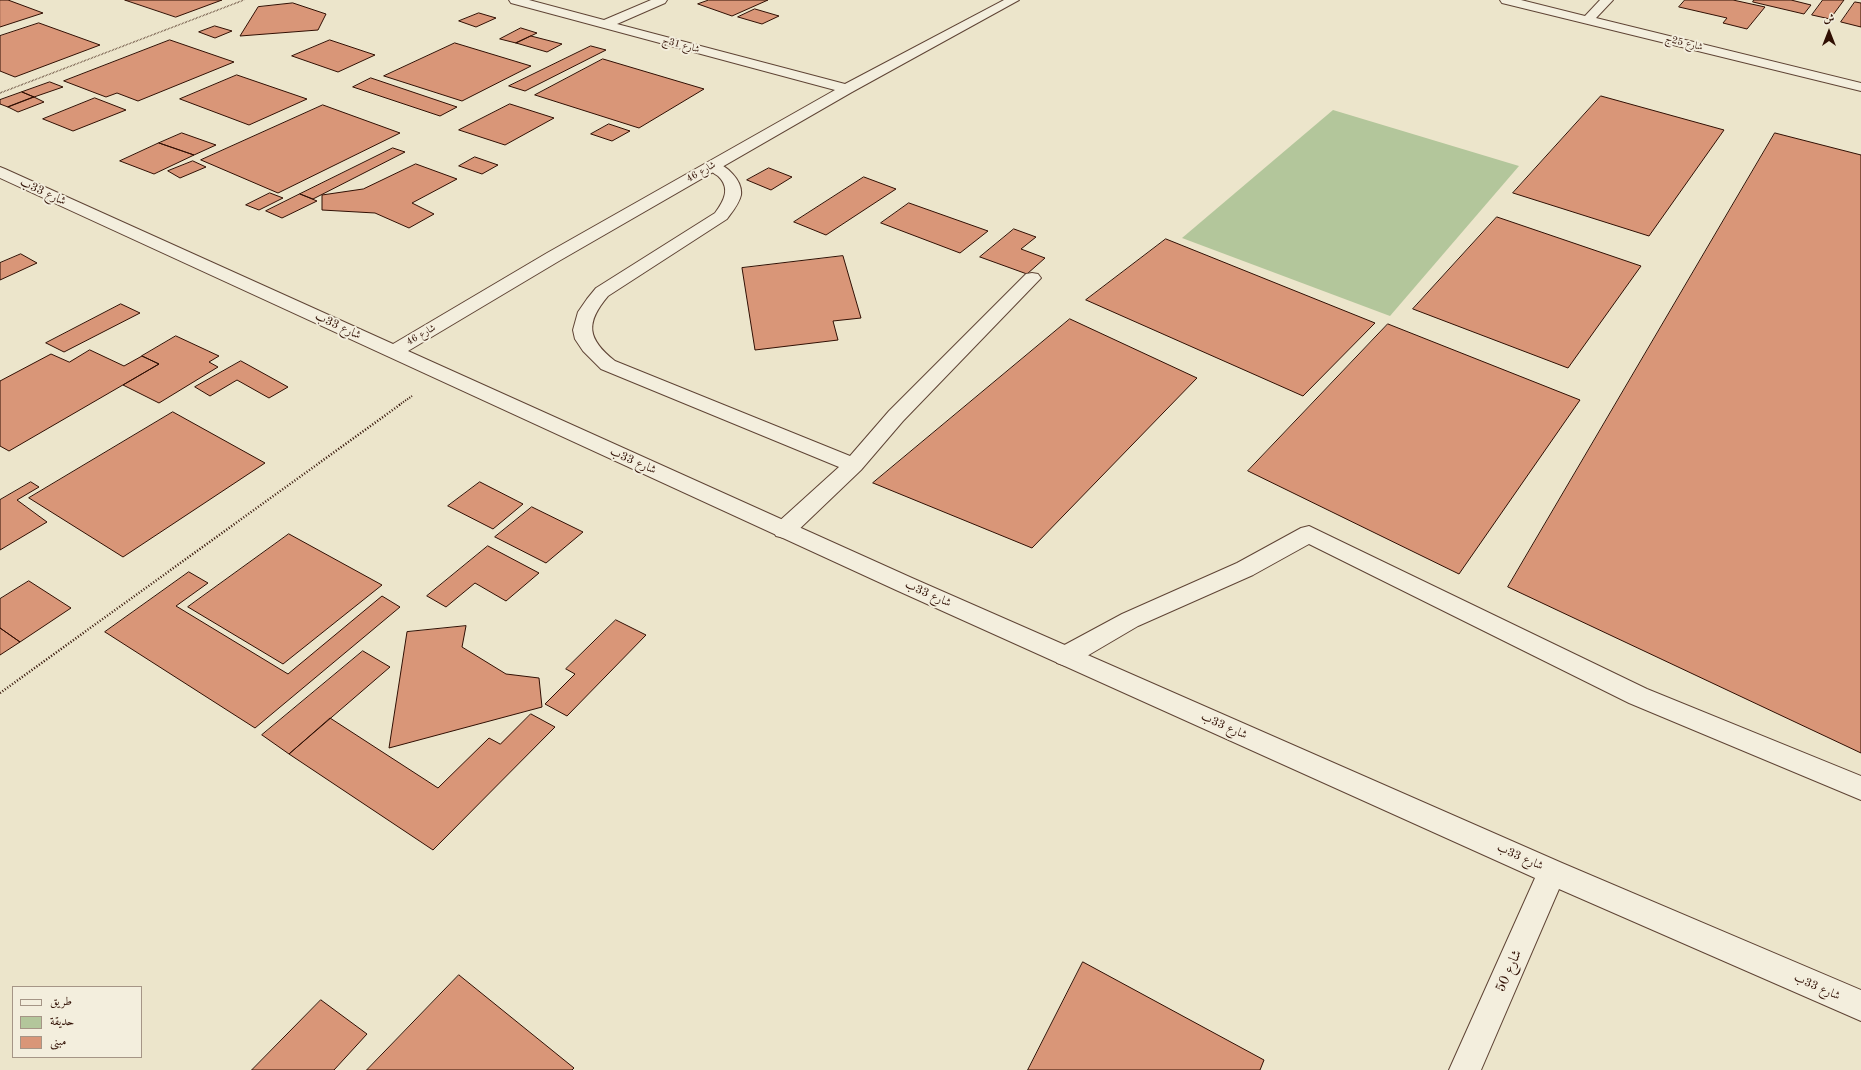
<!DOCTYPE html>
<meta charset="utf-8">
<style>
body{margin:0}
#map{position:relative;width:1861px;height:1070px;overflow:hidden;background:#ece5cb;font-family:"Old Standard TT",Amiri,serif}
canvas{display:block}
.legend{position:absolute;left:12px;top:986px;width:130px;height:72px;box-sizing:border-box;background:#f3eedd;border:1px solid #a59586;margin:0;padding:5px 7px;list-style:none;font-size:12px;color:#300f03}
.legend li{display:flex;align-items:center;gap:8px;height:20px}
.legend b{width:20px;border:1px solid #a59586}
.north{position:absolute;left:1809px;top:12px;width:40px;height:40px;-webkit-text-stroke:3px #f3eedd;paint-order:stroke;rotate:0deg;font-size:11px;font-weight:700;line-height:16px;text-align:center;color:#300f03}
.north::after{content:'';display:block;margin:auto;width:14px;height:18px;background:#300f03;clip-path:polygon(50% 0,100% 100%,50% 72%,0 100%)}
</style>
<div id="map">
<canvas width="1861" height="1070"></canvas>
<ul class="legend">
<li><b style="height:5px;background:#f3eedd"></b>طريق</li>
<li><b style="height:11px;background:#b3c69b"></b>حديقة</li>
<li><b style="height:11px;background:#d99678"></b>مبنى</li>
</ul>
<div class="north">ش</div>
</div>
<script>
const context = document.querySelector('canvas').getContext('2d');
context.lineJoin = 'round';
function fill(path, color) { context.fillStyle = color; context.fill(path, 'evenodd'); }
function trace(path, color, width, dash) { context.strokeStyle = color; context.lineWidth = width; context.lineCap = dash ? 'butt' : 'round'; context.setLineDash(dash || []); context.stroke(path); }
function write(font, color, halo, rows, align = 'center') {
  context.font = font + ' "Old Standard TT",Amiri,serif'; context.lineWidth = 4; context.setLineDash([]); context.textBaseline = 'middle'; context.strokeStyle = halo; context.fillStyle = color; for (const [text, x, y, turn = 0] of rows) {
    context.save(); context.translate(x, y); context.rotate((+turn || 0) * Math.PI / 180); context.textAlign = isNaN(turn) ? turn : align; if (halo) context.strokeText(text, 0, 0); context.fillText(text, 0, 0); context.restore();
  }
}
fill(new Path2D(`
 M1333,110L1519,166L1390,316L1182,238Z`), '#b3c69b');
const building = new Path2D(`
 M0,0H8L43,13L0,27Z
 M125,0H222L176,17Z
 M709,0H768L732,16L698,4Z
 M1685,0H1733L1765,7L1747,29L1723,23L1727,18L1679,7Z
 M1754,0H1791L1811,5L1804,14L1753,2Z
 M1823,0H1844L1830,19L1812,15Z
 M1855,2L1861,3V27L1841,22Z
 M293,3L326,14L318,30L240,36L258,7Z
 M755,9L779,16L762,24L738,17Z
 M479,13L496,18L476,27L459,21Z
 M39,23L100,45L15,77L0,71V36Z
 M215,26L232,31L215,38L199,32Z
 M521,28L537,33L516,43L500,39Z
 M531,36L562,44L547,52L516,43Z
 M170,40L234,62L138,101L117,93L106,97L64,81Z
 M330,40L375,55L338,72L292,56Z
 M455,43L531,66L462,101L384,76Z
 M591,46L606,50L525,91L509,86Z
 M603,59L704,89L639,128L535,95Z
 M237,75L307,99L249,125L180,99Z
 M371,78L457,107L440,116L353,87Z
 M50,82L63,87L34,97L22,92Z
 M22,92L34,97L8,107L0,104V100Z
 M1601,96L1724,130L1649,236L1513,193Z
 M34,97L44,102L18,112L8,107Z
 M95,98L126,110L73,131L43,119Z
 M510,104L554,118L505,145L459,130Z
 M323,105L400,133L278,193L201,160Z
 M609,124L630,131L612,141L591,134Z
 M182,133L216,145L194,155L159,143Z
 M1775,133L1861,155V753L1508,587Z
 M159,143L194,155L154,174L120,161Z
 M393,148L405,152L313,199L300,194Z
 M475,157L498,165L482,174L459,166Z
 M193,161L206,167L180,178L168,171Z
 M416,164L457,179L412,203L434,214L409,228L375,213L322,210V195L363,189Z
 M769,168L792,177L771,190L747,180Z
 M864,177L896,189L826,235L794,222Z
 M270,193L283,198L259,210L246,205Z
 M300,194L317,201L282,218L266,211Z
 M909,203L988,231L960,253L881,223Z
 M1497,217L1641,266L1568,368L1413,309Z
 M1014,229L1036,237L1021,249L1045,258L1027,274L980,257Z
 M1166,239L1375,323L1303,396L1086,300Z
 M21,254L37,263L0,280V263Z
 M843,256L861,318L833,321L838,340L755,350L742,268Z
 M121,304L140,313L64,352L46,343Z
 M1070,319L1197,378L1032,548L873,483Z
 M1388,324L1580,400L1459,574L1248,471Z
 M176,336L219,356L209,362L218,367L159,403L123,385L159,364L142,356Z
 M90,350L124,366L142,356L159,364L9,451L0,446V381L51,354L69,362Z
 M241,361L288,387L269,398L237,380L210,396L195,387Z
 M173,412L265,463L123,557L29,498Z
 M31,482L39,487L17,500L47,522L0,550V500Z
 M480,482L523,504L493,529L448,506Z
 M532,507L583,532L546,563L495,537Z
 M289,534L382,585L283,664L188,607Z
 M488,546L539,573L506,601L475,583L446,607L427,596Z
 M189,572L208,583L176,606L288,674L382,596L400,607L255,728L105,632Z
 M29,581L71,608L20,642L0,628V599Z
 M616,620L646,635L567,716L545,704L575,674L566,669Z
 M466,626L462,647L506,674L539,678L542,707L389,748L407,632Z
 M0,628L20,642L0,655Z
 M363,651L390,667L289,754L262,735Z
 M531,714L555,727L433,850L289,754L330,718L438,788L489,738L500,744Z
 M1083,962L1264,1060L1260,1070H1028Z
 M459,975L574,1068L572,1070H367Z
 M321,1000L367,1034L334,1070H252Z`);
fill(building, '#d99678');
trace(building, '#300f03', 1);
const lane = new Path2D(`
 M713,161C726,165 743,180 741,195C739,204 732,212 727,219L608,296C585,323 587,339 615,361L850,456L889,411L1026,274L1032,273L1038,274L1041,278L903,421L861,470L792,536L784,538L776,536L773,530L776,524L839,467L601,369L583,351L575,339L573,330L578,312L587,299L596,288L715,213C724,201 731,188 718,176C714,173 709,171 705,166L708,163Z
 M1309,526L1647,689L1861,776V800L1629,703L1309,544L1253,575L1138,626L1075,663L1066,666L1057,663L1054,656L1057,649L1122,614L1237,563L1301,528Z`);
const street = new Path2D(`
 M509,0H529L604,20L651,0H667L665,3L617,24L845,84L1004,0H1019L852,92L559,261L408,351L912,578L1562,863L1861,990V1021L1559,889L1481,1070H1449L1535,878L896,590L0,178V167L5,169L393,344L547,253L835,90L511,3Z
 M1500,0H1521L1585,16L1600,0H1613L1596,18L1861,83V91L1502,3Z`);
trace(lane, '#5f4435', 2);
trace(street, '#5f4435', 2);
trace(new Path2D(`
 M0,93L244,0`), '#300f03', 1.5, [0.5, 1]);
trace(new Path2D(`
 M399,405L412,396`), '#300f03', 2, [1, 1.5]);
trace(new Path2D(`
 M0,693L401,404`), '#300f03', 2.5, [1, 2]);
fill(lane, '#f3eedd');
fill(street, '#f3eedd');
write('10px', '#300f03', '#f3eedd', [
 ["شارع 25ج",1684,43,14],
 ["شارع 31ج",681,45,15],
 ["شارع 46",701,172,-30],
 ["شارع 46",421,335,-30]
]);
write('12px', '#300f03', '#f3eedd', [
 ["شارع 33ب",43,192,25],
 ["شارع 33ب",338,326,25],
 ["شارع 33ب",633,461,24],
 ["شارع 33ب",928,594,24],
 ["شارع 33ب",1224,726,24],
 ["شارع 33ب",1520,857,24],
 ["شارع 33ب",1817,987,24]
]);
write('14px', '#300f03', '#f3eedd', [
 ["شارع 50",1509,971,-66]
]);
</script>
